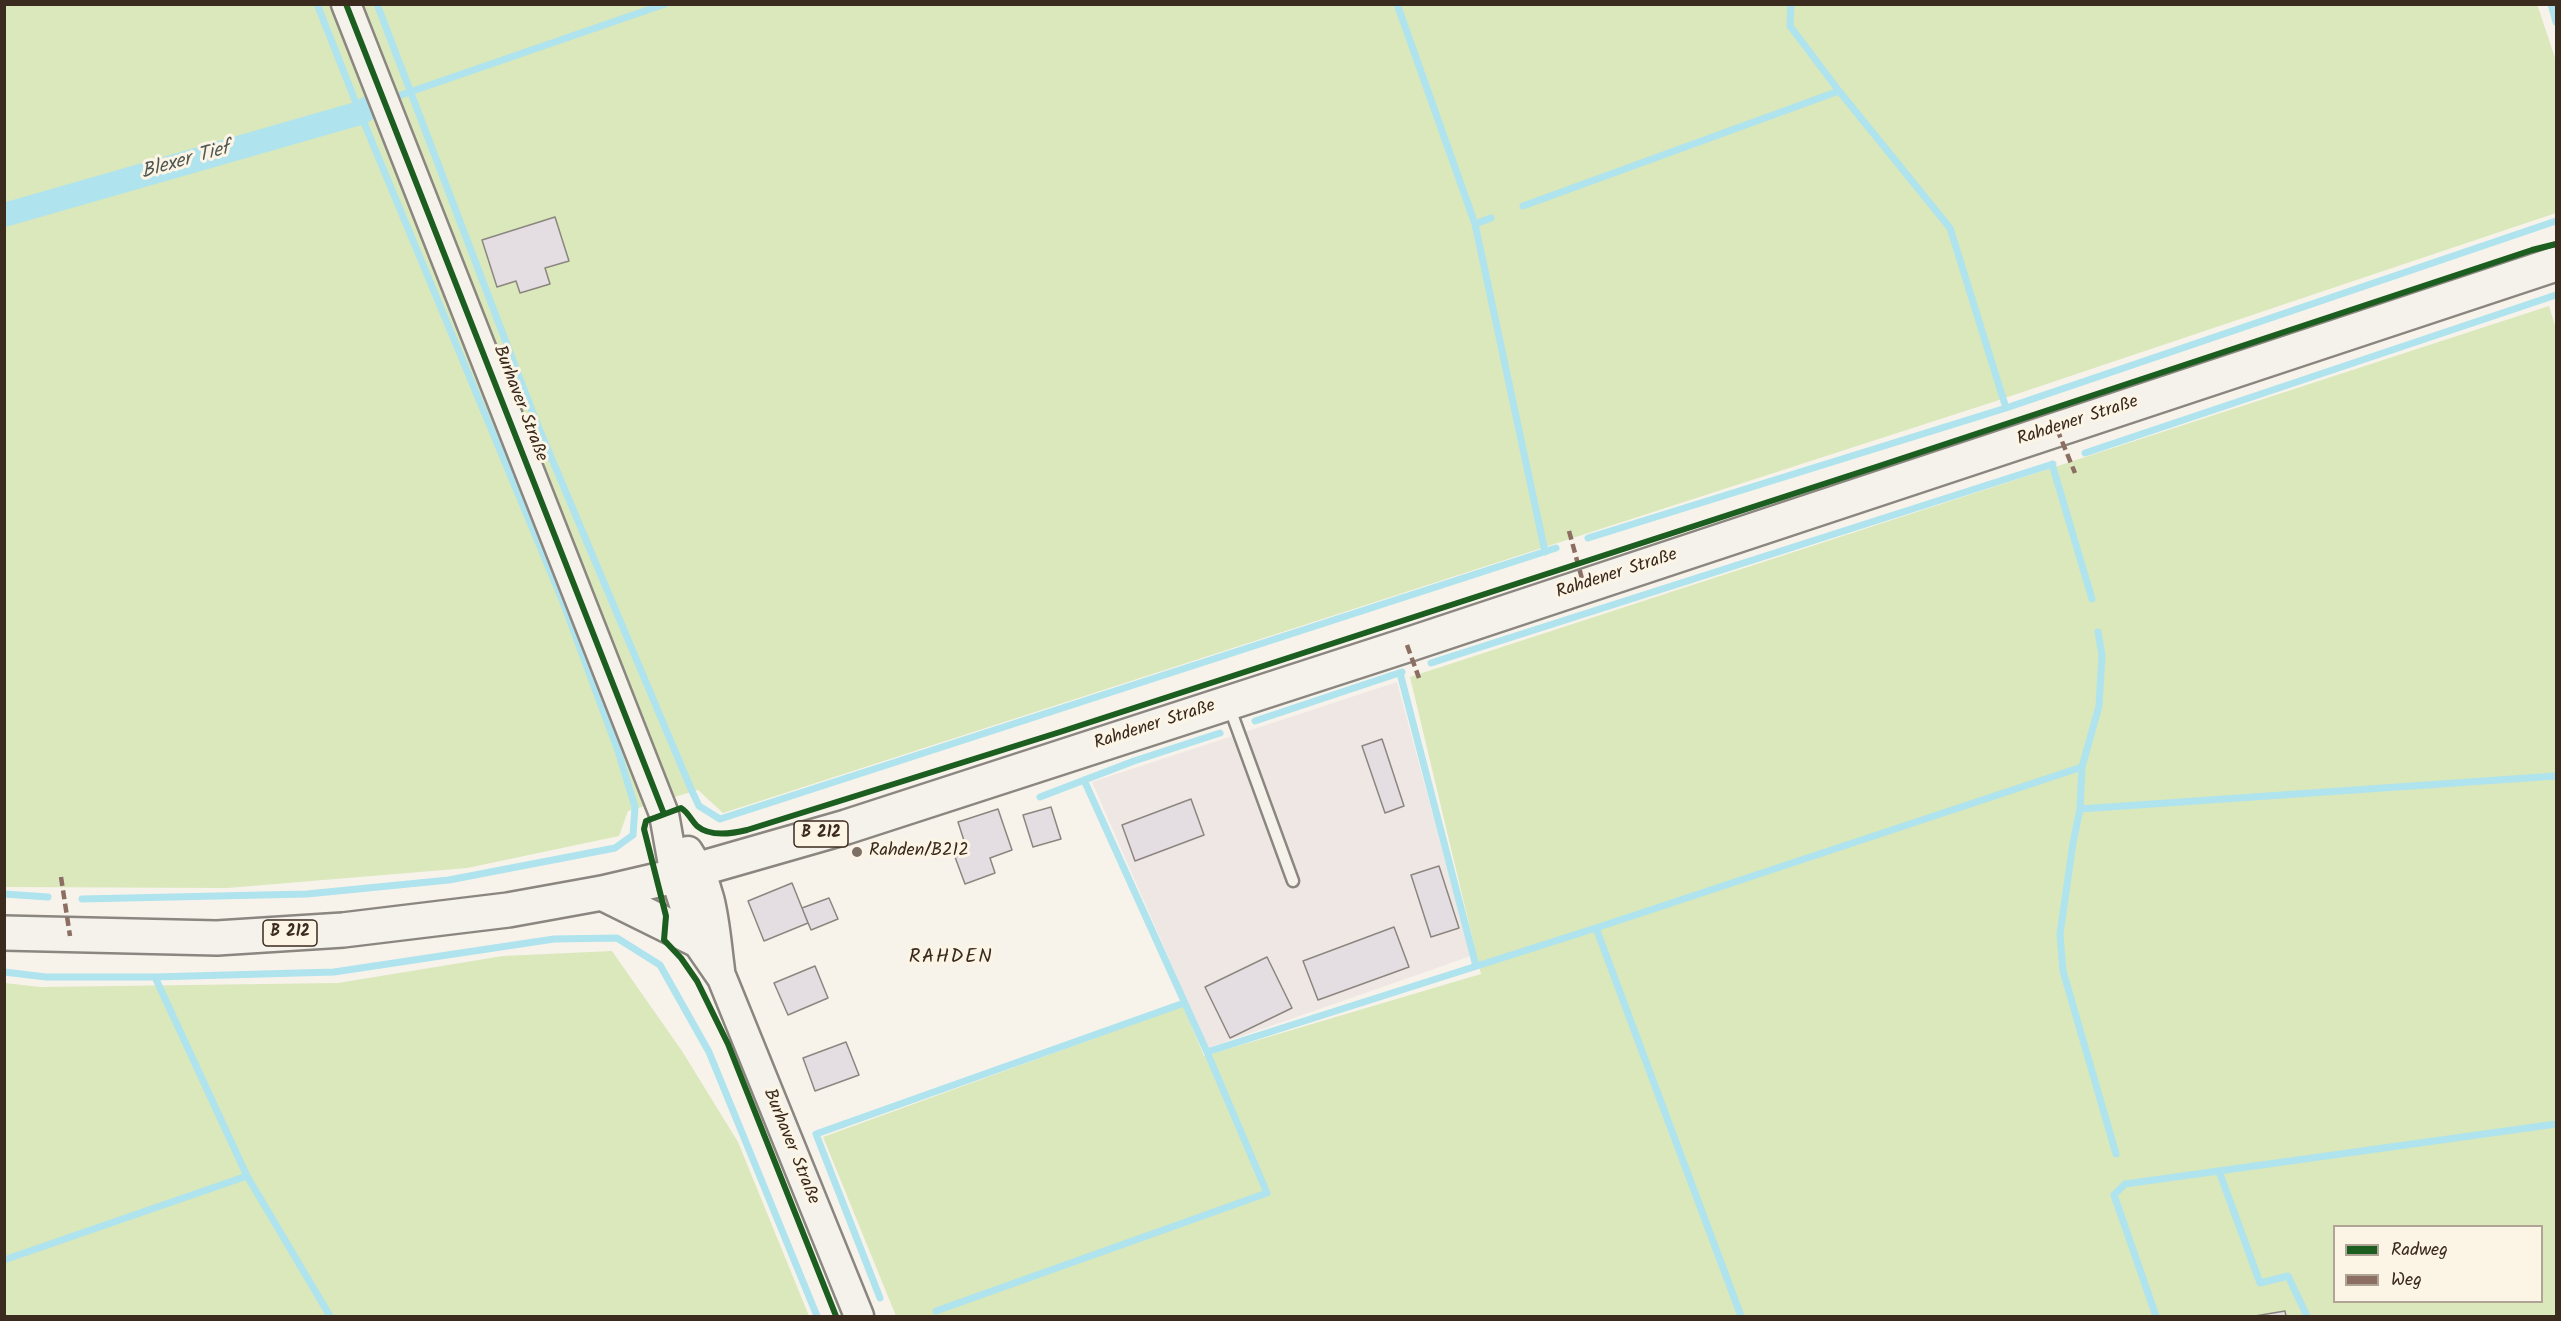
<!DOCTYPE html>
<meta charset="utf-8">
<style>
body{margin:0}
#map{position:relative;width:2561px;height:1321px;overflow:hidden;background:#f7f3ea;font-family:Kalam,sans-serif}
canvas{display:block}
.frame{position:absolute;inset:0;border:6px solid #3b2a1e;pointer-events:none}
.legend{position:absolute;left:2333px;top:1225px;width:210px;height:78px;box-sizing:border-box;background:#fcf5e5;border:2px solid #afa495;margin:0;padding:8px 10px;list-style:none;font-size:18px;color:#3b2a1e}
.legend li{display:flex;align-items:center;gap:12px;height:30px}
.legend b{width:30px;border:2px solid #afa495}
</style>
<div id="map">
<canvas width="2561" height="1321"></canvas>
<div class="frame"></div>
<ul class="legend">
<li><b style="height:8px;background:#1b5e20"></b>Radweg</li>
<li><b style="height:8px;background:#8d6e63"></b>Weg</li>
</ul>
</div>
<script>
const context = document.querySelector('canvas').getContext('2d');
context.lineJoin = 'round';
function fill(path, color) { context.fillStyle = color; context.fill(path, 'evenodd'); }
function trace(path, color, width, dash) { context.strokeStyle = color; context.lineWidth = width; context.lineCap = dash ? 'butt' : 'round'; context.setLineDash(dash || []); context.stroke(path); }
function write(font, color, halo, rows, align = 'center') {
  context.font = font + ' Kalam,sans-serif'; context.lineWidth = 6; context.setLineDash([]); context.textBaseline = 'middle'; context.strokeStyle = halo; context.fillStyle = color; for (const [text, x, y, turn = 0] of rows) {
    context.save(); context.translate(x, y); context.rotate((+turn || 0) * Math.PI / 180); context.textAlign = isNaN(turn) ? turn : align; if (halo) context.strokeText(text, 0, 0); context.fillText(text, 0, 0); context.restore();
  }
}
fill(new Path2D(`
 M1397,682L1471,956L1208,1048L1092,782Z`), '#efe7e4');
fill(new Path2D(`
 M2537,4L2556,61V213L1993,402L723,813L698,790L628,811L619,836L467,868L227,888L5,887V5Z
 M2549,306L2556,329V1316H896L823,1137L1183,1006L1204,1056L1481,974L1410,677ZM2334,1226H2542V1302H2334Z
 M612,951L682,1051L738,1142L809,1316H5V983L40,987L338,983L503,956Z`), '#dae8bc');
trace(new Path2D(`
 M377,4L538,426L691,789L699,806L720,819L1556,548
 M1397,4L1475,224L1545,552
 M1791,4L1790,26L1839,91L1950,228L2006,408
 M2551,4L2556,22
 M401,95L665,4
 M1523,206L1839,91
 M1475,224L1491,218
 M2085,453L2556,295
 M2052,464L2092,599
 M1588,538L2006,408L2556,221
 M2098,632L2102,655L2099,706L2082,767L2080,809L2073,843L2060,934L2063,971L2116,1154
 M1431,663L2053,464
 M1400,673L1476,966
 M1255,721L1402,672
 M1040,797L1134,761L1220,733
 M2080,809L2556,776
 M4,894L48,897
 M82,899L307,894L449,880L615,848L633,835L635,807L618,751L563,602L360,113L317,4
 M1596,928L1741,1316
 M4,972L46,977H155L334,972L554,939L617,938L660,965L709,1052L817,1316
 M155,977L247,1176L330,1316
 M1207,1052L1596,928L2082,767
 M2219,1171L2260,1283L2288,1276L2307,1316
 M4,1260L247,1176
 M880,1298L816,1134L1184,1003
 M936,1311L1267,1193L1207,1052L1084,780
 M2156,1316L2114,1195L2125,1184L2556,1124`), '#afe3ee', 7);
trace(new Path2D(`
 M4,215L360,113L368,108`), '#afe3ee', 24);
const building = new Path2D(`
 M555,217L569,261L545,268L550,284L520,293L516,281L497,287L482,240Z
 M1382,739L1404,806L1385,813L1362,746Z
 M1191,799L1204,835L1135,861L1122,825Z
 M1051,807L1061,839L1033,847L1023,815Z
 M998,809L1012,850L990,858L995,873L965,884L955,857L968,853L958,822Z
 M1439,866L1459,928L1431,937L1411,875Z
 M792,883L808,923L764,941L748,901Z
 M829,898L838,919L811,930L802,908Z
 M1394,927L1409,967L1318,1000L1303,961Z
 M1267,957L1292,1008L1230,1038L1205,987Z
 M815,966L828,998L788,1015L774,983Z
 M846,1042L859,1075L815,1091L803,1058Z
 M2285,1311L2286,1316H2255Z`);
fill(building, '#e4dee3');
trace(building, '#8b867f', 1.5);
const lane = new Path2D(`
 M1229,706L1293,881`);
const secondary = new Path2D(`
 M346,4L664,814L675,876L695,939L722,978L859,1316
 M688,851C714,890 714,925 720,970`);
const primary = new Path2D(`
 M602,893L695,939
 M4,933L217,938L343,930L508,910L602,893L675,876L846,827L1407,645L2556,264`);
trace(lane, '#8b867f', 15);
trace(secondary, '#8b867f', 33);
trace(primary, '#8b867f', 38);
trace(lane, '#f5f2ec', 10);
trace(secondary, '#f5f2ec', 28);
trace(primary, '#f5f2ec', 33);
trace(new Path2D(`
 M2057,429L2075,473
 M1569,531L1584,586
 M1407,645L1419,678
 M61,877L70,936`), '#8d6e63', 4.5, [9, 4.5]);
trace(new Path2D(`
 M346,4L664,814
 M836,1316L728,1044L697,981L681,958L664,940L666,916L644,829L646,821L681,808C688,812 691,820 697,826C710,837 731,834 747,830L1060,732L1879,466L2532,250L2556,244`), '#1b5e20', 6);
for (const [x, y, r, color] of [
 [857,852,6,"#7d7065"]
]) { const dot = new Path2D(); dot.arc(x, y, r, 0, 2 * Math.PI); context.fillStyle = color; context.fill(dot); trace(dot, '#fcf5e5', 2); }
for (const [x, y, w] of [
 [821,834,54],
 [290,933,54]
]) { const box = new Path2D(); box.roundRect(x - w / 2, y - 13, w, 26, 4.5); context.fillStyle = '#fcf5e5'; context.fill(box); trace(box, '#3b2a1e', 1.5); }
write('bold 16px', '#3b2a1e', null, [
 ["B 212",821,834],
 ["B 212",290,933]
]);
write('18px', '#3b2a1e', '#fcf5e5', [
 ["Burhaver Straße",519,404,69],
 ["Rahdener Straße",2078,422,-18],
 ["Rahdener Straße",1617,575,-18],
 ["Rahdener Straße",1155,726,-18],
 ["Burhaver Straße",790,1147,68]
]);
write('18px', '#3b2a1e', '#fcf5e5', [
 ["Rahden/B212",869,852]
], 'left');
write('italic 20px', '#505652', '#fcf5e5', [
 ["Blexer Tief",186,162,-16]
]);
context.letterSpacing = '1.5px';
write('20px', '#3b2a1e', '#fcf5e5', [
 ["RAHDEN",951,959]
]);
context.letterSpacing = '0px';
</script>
